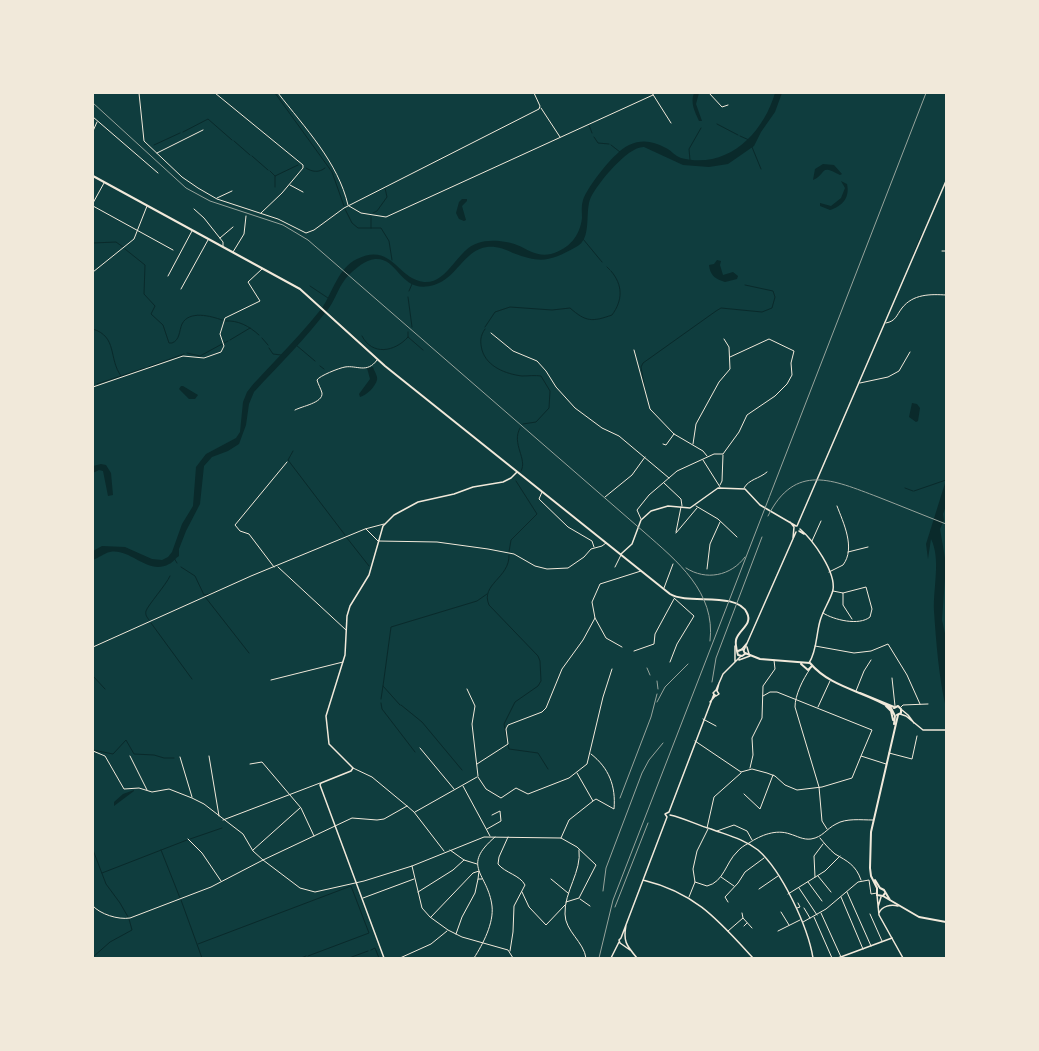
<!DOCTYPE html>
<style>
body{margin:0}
#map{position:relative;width:1039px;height:1051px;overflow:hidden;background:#0f3d3e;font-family:"Noto Sans",sans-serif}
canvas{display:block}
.frame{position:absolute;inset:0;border:94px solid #f1e9da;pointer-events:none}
</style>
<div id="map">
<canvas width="1039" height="1051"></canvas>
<div class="frame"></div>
</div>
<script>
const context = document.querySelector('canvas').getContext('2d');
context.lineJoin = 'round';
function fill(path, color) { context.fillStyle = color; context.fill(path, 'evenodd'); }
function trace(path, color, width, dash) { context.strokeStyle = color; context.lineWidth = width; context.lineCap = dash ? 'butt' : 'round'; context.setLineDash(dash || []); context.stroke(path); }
fill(new Path2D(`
 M694,93H699L696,104L702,121H699C695,112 690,103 694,93Z
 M775,93H782L775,112L761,132L754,146L728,164L709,167L683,165L644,147C628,146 598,183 591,197C584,211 593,239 576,247C550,261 542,264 513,253C505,249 496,246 487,247C464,250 456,279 434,285C400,295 399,257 375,259C365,260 356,268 349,275C340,283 336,298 329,308C306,338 279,365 254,392L249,404L246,425L239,444L228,451L212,457L204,466L200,504L186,531L179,549V556C175,558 173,563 169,564C148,576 131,548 110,552C104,553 99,558 93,560V551L102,546L125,547L152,559L162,560L168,557L172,552L182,524L193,506L196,467L206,454L236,438L240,432L243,402L247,392C255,381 265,372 274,362C290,345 307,327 322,308C333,292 338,268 357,259C392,242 397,279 424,282C448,284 457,249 478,243C489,239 507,241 517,245C529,250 537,257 551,254C569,249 580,236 582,218C582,212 581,206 583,200C588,186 615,151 629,145C642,139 653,141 666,148C672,151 675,156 681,158C727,170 763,134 775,93Z
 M823,164L834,165L842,174L840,175C819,163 827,174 813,180L815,169Z
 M841,181L847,184C850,197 843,206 830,210L820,206V203L831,206L841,198L845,188Z
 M462,199H467V201L462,206L466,220L464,221L459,219L456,213L459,202Z
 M717,260L721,261L720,265L723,275L733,272L738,276L737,279L725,282C715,279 710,275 709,265L714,264Z
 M373,367C374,371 378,376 377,380C375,387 367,395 360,397L359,394L370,379L367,368Z
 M181,386H183L198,395L195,399H189L179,389Z
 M912,403L917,404L920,408L918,421L916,422L909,417Z
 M101,464L106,465L111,473L113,495L108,496L103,471L99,470L93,473V466Z
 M946,480V506L943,514L944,520L940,529L946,564L942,620L946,638V708C939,679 936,641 934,611C933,588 941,559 931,539L928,559L926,544Z
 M134,790V791L114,806V802L123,794Z`), '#0a2a2b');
trace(new Path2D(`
 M275,93L332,172L344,206
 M717,124L738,135
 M589,125L592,133
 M183,132L208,119L232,140
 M740,136L749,140
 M594,137L598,143L609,144
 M234,141L250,155
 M154,145L180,133
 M611,145L620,152
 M752,147L761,169
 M252,156L268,170
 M690,160L689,149L701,128
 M301,166L302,167
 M306,168C312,172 319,173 325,168
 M270,171L275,176
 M275,187V176L298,165
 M345,209L352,223L358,228H381L389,241L392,260
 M373,213L377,211L387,197L385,188
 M371,228V217
 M583,239L602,262
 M93,243L116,242L123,247
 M125,249L145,265L144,294L155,306L151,314L163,325L169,343H172C180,340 179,331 182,324C189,310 211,316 222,320
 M913,255L922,234
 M607,267L610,270
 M310,286L328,298
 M409,291L412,284
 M408,297L412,327
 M225,321C238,320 249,326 259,335
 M485,327L495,312L510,307L552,310L570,308C586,322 592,322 612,315C623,300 623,285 611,271
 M93,329C118,337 108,358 121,376
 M485,329C480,336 480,342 482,350C487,367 506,374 522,376C529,376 535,375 541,376L550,391L549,408L536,422L523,424
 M408,332V337L423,350
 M362,336C372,356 395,352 408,337
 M262,338L268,345
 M230,340L250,328
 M224,343L228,341
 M296,345L315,361
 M269,348L273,354L281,355
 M187,353L200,356L222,344
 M320,366L324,369
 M148,367L184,354
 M97,384L145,368
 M645,390L641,367L643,363L716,311L721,308L762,312L772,308L775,297L773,291L745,285
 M520,428C511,444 528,459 521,471
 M293,451L288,460L345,535
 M905,488L913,491
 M914,491L946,480
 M347,538L369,566
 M509,552L511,540L537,514L516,481
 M174,558L177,563
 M181,567L195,576L204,595L210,594
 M212,593L215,592
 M206,598L249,653
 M149,620C147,617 145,615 146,611C148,605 166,585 170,576
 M151,623L192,679
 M93,676L105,689
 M381,699L383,686
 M381,703L382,709L415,752
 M400,705L383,686L391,627L477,601L487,594
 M401,705L422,722L462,770
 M507,741L504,724L515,702L538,686L541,681L540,661L538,656L489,605C480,584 510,578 509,555
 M508,745L509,749L538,753L548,769
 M93,750L113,754L126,740L134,754L154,755L164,758H174
 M190,839L222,828
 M93,850L106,884L120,903L128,917
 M161,850L180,898
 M102,873L187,840
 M181,900L202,958
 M198,944L351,886L369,933L308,956
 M371,950L375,948L379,958
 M93,957L110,942L132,930L129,919
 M301,958L306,956
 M349,958L368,951`), '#0a2a2b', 1);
trace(new Path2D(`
 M139,93L144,141L182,177L198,188L217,199L278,219L306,233L314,230L344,208L539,109L540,106L534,93
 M215,93L303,165V168L282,193L261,213
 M278,93C305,128 338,162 348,205
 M652,93L671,123
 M709,93L722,107L728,105
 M541,108L560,137
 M93,117L158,173
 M93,131L97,122
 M157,153L203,130
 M290,185L303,192
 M217,198L232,191
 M93,203L104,183
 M93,206L173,250
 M349,206L361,213L386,217L653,95
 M194,209L204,218L223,242V246
 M220,238L233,227
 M942,251H946
 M233,252L244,234L246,216
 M93,272L134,239L147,206
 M168,276L192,231
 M181,289L208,240
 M886,323C896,321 896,316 902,308C913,294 930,294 946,295
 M491,333L513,351L537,361L546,371L556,387L575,408L602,428L619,436L669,478
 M634,350L650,409L674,434L703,451L707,456
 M860,383L888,377L899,371L910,352
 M93,387L183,356L204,358L221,352L224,346L220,334L225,318L260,301L248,282L262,269
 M295,410C302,406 323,403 322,393C321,389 318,384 317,380C319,376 339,368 345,367C357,365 367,374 377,360
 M663,444L666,445L674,434
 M693,444L696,424L719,382L730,369L729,347L724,339
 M703,460L720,487
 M664,483L681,499L682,506
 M720,485L722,481L723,455
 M744,488C749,479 759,479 767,472
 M542,492L539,499L568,527L592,541L594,547
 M605,497L632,475L645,457
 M696,506L718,519L737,537
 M641,519L637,510L649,495L677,471L714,454H723L739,432L747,415L775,396L787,384L792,375L791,363L794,351L769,339L730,357
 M366,529L378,541L437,542L488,549L514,554L535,566L547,569L568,568L584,557L591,549L602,546L606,543
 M676,532L681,507
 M676,533L697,508
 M812,541L821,521
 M848,552L868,547
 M274,567L249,534L240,531L235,525L287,462
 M278,567L346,630
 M615,567L621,555
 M707,569L710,544L720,522
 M829,572L843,565C856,548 843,522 837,506
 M664,588L673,564
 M833,591L843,593V605L852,619
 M823,613C834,620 859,626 870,617L872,609L866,587L843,593
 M595,618L606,638L622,647
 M815,646L854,653L871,651L888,644L907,675L920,704
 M93,647L251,576L365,529L384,524
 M634,651L654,644L655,634L674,599
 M670,662L677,644L694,616L674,598
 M810,669C803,679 795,695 795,707L819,787L822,821L827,829
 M892,678L895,706
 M271,680L343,662
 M467,689L475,706L472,724L478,776
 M856,691L864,671L871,660
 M763,696L770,692H777L872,730L861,756
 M818,707L830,681
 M901,707L903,705L928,704
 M703,719L716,726
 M695,741L741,772
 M420,748L454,789
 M93,751L105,756L124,789L139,788L152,792L169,789L192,798L204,804L243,834L253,851L263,860L352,818L377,820L384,819L407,806
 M889,753L912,759L917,736
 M591,754C609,768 616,786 614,809L596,799L593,801
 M130,756L147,790
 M209,756L219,816
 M180,757L192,797
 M250,764L262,762L301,808L314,836
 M477,764L508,744L506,729L508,725L542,712L546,708L562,669L583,640L595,618L592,602L600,584L641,571
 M353,768L372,777L407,806L414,812L444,851
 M750,768L753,755L752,738L762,718L763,686L775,669L774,660
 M741,772L752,769L767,773L775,776L785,785L797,790L822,787L852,778L861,756L886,764
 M478,777L486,789L501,798L516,788L528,794L569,778L587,764L603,697L612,669
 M463,786L490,836
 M744,794L760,809L773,775
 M415,812L477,777
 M223,820L320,783
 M707,828L714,797L741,773
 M487,829L501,821L500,811L492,815
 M717,831L734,825L747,831L752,840
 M508,837L499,857L498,864C505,873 520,875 525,885L514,906L513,932L510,951
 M561,838L569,820L593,801L577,773
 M820,838C824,843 829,849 835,854C847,861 856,865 861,880
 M188,839L202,853L221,881
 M253,850L300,808
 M450,850L464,860L477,864
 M579,850C582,871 564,892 565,914C565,931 584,942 586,958
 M412,866L422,908L430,917L448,930L462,937L508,950L513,958
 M818,876L831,892
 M721,877L734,886
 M815,877L814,856L823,844
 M551,879L568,893
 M695,882L707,886C724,882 726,862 737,852C740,848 745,845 749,843C761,835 776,829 790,834C797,836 803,840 811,839C823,837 826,829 836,824C846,818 861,820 873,820
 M808,882L822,901
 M799,888L817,915
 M759,889L778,876
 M418,892L453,870L464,860
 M522,892L529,907L546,925L565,905
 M847,892L871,946
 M788,894L825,871L840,856
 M689,897L695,882L693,869L697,851L708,829
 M841,897L863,949
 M363,898L414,879
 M580,899L590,906
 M728,902L725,897L738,883L745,872L764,858
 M93,906C100,914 118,920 130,918L211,887L263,860L300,888L315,892L364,881L412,866L484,837L561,838L577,847L596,865L579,898L566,902
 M797,908L800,907L798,903
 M804,908L810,918
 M781,912L789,925
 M742,913L743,918
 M821,913L841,957
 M870,914L882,941
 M431,917L473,873L479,871L478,879
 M814,917L832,958
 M803,922L826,909L858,882L869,880L871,894L877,893
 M744,926L747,923
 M728,931L743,918L752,928
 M778,931L800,920
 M456,934L462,917L475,893L478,879H482
 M400,958L431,944L447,931
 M474,958C483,944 494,923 492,906C488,873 460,867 495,837`), '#f1e9da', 1);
trace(new Path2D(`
 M790,522L794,527L793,538
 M797,526L946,181
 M800,529C813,540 836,572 833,590C830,601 823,610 820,621C816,635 817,651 809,663
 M799,531L804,534
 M621,554L632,544L641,520L651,511L668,506L690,508L718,488L745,489L760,505L796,526
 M747,647L749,654
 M742,649L747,643
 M744,650L796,532
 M739,660L750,656
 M735,662V646
 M716,690L723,674L741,656
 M716,690L713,693L716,696L719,694L717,691L719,683
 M710,702L715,696
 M902,710L908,715L914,723
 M900,714L906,716L923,730H946
 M669,812L714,694
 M670,815C684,818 697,825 711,829C727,835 744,839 758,850C782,871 808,927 813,958
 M667,817L665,814L669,812
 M643,880C696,893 718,920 753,958
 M626,925C623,941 626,945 637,958
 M630,950L620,943L619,940L621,938L667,817
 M384,958L320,785L321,783L351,771L353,768L329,744L326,716L345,655L347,616L350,606L369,575L383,526L394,515L418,502L454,494L473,487L503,482L511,478L517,472
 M611,958L619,942
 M838,958L892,938`), '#f1e9da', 1.5);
trace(new Path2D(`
 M877,895L879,915L903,958
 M878,907L881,897
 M879,913C882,906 891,904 898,906`), '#f1e9da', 1.5);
trace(new Path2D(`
 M93,176L300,289L385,366L670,594C688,605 737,591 747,613C753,625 738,630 736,640C735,645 737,651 738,655L742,656L745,654L743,649L738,651
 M745,653L760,659L810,663C831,688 864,691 891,708L895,716L894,724
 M801,664L808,670L812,666
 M860,693L894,707
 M886,706L891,711L893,720
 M894,708L898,706L901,709V713L897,715
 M875,880L880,888L884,890L890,900
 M885,893L883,896L877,895V888L871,876L870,868L871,832L898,715
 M883,896L919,917L946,922`), '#f1e9da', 2);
trace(new Path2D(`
 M93,103L186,188L210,201L283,225L308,240L644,532C677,561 716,592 710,641
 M768,516C795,462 833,480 878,497C901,506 923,515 946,524
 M686,568C706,581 731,576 745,557
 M647,668L650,675
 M675,677L688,664
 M657,681L658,689
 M712,682L716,658L762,537
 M657,702L665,687L679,673
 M620,798L651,717L657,694
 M603,891L606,868L642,773L649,760L663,743
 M615,907L648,823
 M599,958L613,900L926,93`), '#97a49c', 1);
</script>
